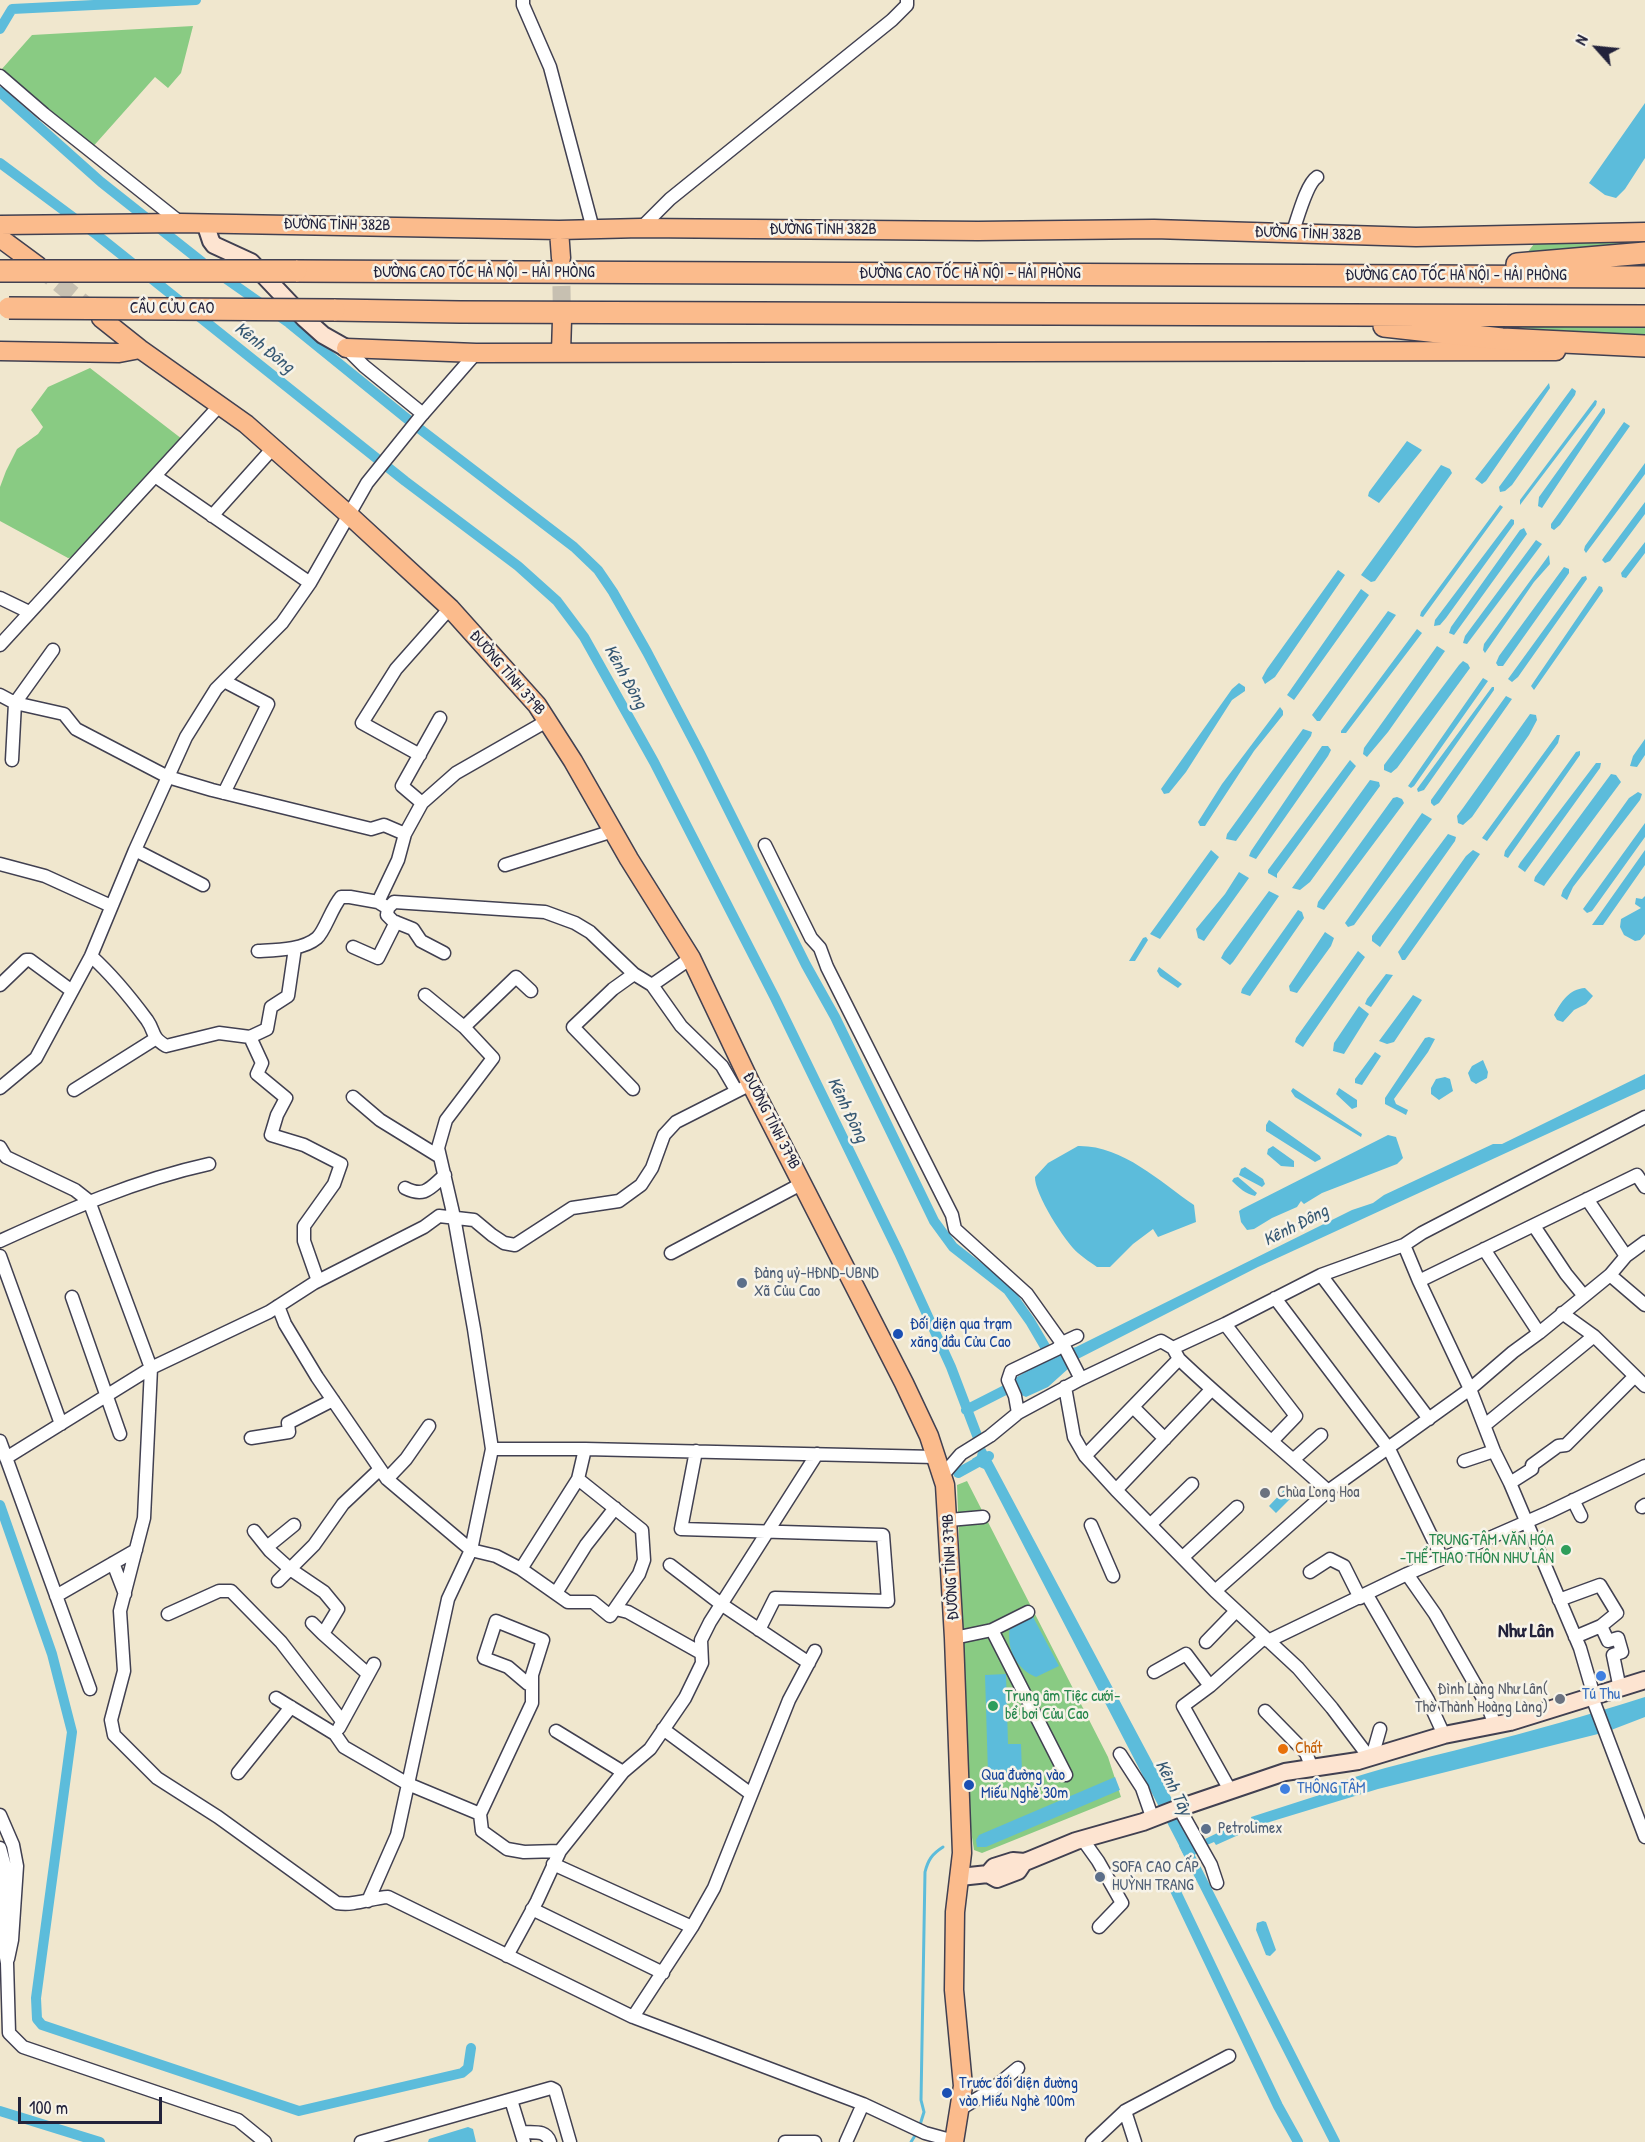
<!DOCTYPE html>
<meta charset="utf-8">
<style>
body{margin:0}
#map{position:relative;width:1645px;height:2142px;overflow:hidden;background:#f0e7ce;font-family:"Patrick Hand",sans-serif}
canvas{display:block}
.north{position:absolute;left:1567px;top:18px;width:60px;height:60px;-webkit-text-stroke:4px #f7f3e8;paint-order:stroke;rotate:297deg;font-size:16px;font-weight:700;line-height:24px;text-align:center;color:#22223b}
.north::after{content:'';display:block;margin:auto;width:21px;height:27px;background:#22223b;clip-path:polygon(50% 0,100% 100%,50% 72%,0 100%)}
.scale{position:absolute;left:18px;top:2097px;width:144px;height:27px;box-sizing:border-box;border:3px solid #22223b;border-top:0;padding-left:8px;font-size:18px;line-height:21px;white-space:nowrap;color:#22223b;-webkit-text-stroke:4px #f7f3e8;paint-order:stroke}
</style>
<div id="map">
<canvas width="1645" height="2142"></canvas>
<div class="north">N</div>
<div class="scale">100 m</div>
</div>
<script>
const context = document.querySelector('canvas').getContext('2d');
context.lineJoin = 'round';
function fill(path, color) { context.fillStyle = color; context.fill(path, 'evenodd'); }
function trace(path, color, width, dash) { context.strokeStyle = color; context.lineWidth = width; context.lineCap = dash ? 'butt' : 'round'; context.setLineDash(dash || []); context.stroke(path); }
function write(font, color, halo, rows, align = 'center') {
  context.font = font + ' "Patrick Hand",sans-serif'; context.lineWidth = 5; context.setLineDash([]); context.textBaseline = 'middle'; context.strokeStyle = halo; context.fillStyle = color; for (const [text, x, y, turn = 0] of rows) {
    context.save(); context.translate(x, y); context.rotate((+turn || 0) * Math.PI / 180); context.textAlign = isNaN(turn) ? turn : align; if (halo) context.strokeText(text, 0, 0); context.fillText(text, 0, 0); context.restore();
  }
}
fill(new Path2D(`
 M193,26L181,73L168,88L155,77L90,150L1,70L32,35Z
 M1645,238V248L1524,257L1537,240Z
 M1645,318V335L1476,326Z
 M90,368L182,439L75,557L68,558L0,521V487L6,471L17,449L38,434L43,427L31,410L48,387Z
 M967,1481L1108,1757L1121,1797L982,1853L974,1850L969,1818L957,1485Z`), '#89cb83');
fill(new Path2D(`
 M1645,103V158L1625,189L1616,198L1605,195L1589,183Z
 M1549,383L1550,388L1486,481L1482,484L1475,479Z
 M1572,388L1576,391L1575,395L1512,485L1505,491L1500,492L1499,487Z
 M1595,400L1597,401L1596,405L1520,505V500Z
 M1603,408L1605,409V413L1542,508L1538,506L1539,497Z
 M1624,422L1630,426L1560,525L1554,530L1551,528V524Z
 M1407,441L1422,450L1379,503L1368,496L1369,492Z
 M1645,463V474L1586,553L1584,550L1585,546Z
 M1441,465L1450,469L1452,473L1375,581L1371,582L1361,575Z
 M1645,502V514L1610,561L1605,563L1602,560L1604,557Z
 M1500,505L1503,507L1423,617L1420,616L1421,612Z
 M1511,519L1514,520V524L1446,618L1440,625L1434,626L1435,620Z
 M1524,528L1527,534L1454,635L1449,633L1451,627L1520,530Z
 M1536,540L1542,544L1467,644L1463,643L1465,636Z
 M1645,542V553L1626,578L1622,577L1621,573Z
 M1549,555L1550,564L1534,582L1485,653L1483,650L1484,644Z
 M1564,567L1569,569V573L1503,666H1498L1496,663L1499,656Z
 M1338,570L1345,575L1275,677L1265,684L1262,678L1267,669Z
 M1586,576L1587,579L1518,677L1512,682L1508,679L1582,577Z
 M1599,586L1602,587L1603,591L1534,690L1531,686L1535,680Z
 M1361,589L1369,595L1294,700L1287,695Z
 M1388,611L1396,615L1320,721H1317L1312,715Z
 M1417,629L1422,633L1346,733H1341V731Z
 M1437,646L1445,651L1388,732L1367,757L1363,754L1364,748Z
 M1463,661L1468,664L1470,668L1397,768L1391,773L1384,770V765L1459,665Z
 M1483,678L1488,681L1414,786L1411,788L1408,786Z
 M1239,683L1245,687V691L1232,700L1186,772L1169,793L1164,794L1161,789L1232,689Z
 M1492,687H1494V690L1424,790L1418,792L1417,789Z
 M1506,696L1512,699L1439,803L1434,806L1431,803V800Z
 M1280,707L1283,711V715L1254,751L1205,826H1200L1198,822L1222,784Z
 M1530,714L1536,715L1537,720L1529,735L1472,817L1463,825L1458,823L1457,816L1463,808Z
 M1303,729L1312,732L1311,736L1236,841L1226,839L1227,834Z
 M1557,735H1560L1558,743L1487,841L1482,838Z
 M1645,739V755L1637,767L1630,766L1633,756Z
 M1322,746H1328L1331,750L1328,756L1256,859L1249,856L1251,851Z
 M1580,751V755L1508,858L1504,856L1505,851L1576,752Z
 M1350,760L1356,766L1277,874V878L1268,873V870Z
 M1596,763H1601L1600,768L1525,872L1518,867L1520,863Z
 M1611,774L1616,775L1621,782L1546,883L1544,886L1534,881L1535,877Z
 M1370,780L1379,782L1380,786L1310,882L1300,890L1292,888Z
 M1638,792L1642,794L1640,800L1573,887L1567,900L1561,896L1563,890L1629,798Z
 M1397,797L1402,799L1404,803L1324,910L1317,907L1318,902L1393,798Z
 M1422,813L1432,819L1354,925L1348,927L1345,923L1347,920Z
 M1645,823V837L1592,911L1587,913L1583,909Z
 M1448,834L1456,837L1455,841L1380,947L1372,941V936Z
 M1211,850L1219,857L1160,939L1150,934Z
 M1473,850L1480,854L1405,960H1402L1398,952L1466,856Z
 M1645,850V865L1603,925H1592Z
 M1239,872L1249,878L1204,941L1198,938L1196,929L1225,894Z
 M1269,891L1279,896L1233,962L1230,965L1221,958L1224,952Z
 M1645,896V934L1640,940L1635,941L1624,935L1620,927L1621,919L1641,908L1635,904L1636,898L1642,899Z
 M1298,910L1302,912L1304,918L1250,996L1241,993L1242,989Z
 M1325,932L1334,938L1331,946L1297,993L1290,991L1289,986Z
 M1146,937L1148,940L1135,961H1129L1143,938Z
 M1358,951L1365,957L1305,1044L1303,1047L1295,1042L1296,1038Z
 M1159,967L1182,984L1178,988L1160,976L1157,971Z
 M1386,974L1393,975L1371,1007L1365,1004L1367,999Z
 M1585,988L1593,996L1586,1004L1574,1010L1563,1022L1557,1020L1554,1015C1561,1002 1569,989 1585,988Z
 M1413,995L1422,1000L1394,1042L1387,1044L1379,1041Z
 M1359,1006L1369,1014L1344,1054L1333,1051L1334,1043Z
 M1429,1037L1435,1039L1428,1052L1394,1099L1396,1104L1408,1110L1406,1115L1385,1104V1098L1425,1038Z
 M1375,1052L1381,1056L1362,1085L1355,1083V1079Z
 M1483,1060L1488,1072L1487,1078L1476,1084L1471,1081L1468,1073L1472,1066Z
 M1645,1074V1089L1258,1267L1068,1364L1069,1368L1048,1387L1026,1397L1019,1394L1010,1381L1062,1351L1076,1347L1352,1210L1373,1203L1384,1195L1493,1144H1502Z
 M1445,1077L1450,1079L1453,1091L1439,1100L1431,1094V1088L1436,1079Z
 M1293,1088L1362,1134L1361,1137L1295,1097L1291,1091Z
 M1339,1088L1357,1100V1107L1352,1109L1336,1094Z
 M1269,1120L1320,1156L1321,1159L1315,1162L1266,1131V1125Z
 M1388,1135L1396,1137L1403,1158L1397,1164L1322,1193L1304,1204L1301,1201L1297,1207L1272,1218L1254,1229L1247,1230L1241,1222L1239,1211L1242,1209Z
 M1078,1146C1122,1145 1159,1181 1194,1205L1196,1222L1158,1237L1153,1229L1133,1244L1110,1267H1097C1091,1263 1084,1258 1078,1253C1065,1242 1034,1193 1035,1177L1048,1163Z
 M1273,1146L1294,1161V1167L1281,1166L1267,1154L1268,1149Z
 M1245,1167L1263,1179L1265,1184L1262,1187L1239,1175L1241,1169Z
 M1238,1177L1257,1193L1255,1196C1246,1194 1239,1188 1232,1181L1234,1178Z
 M985,1448L1181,1816L1198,1853L1186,1859L984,1469L975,1465L972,1459L977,1456L978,1451Z
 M1285,1489L1292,1497L1276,1513L1269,1506Z
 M1032,1615L1059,1666L1036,1677C1016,1669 1006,1648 1010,1627Z
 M1006,1674L1008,1744H1021L1022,1772L988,1774L985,1675Z
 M1645,1697V1717L1606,1732L1378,1789L1263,1824L1216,1845L1214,1842L1207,1845L1205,1839L1238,1823L1239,1826L1252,1822L1251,1817L1335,1790L1334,1784C1379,1768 1426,1758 1472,1746C1530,1732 1588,1715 1645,1697Z
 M1115,1777L1120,1790L986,1847H977L976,1840L979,1835Z
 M1263,1921L1266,1922L1276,1950L1270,1956L1266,1955L1256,1930L1257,1923Z
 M468,2127L473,2129L476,2142H428L429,2139Z`), '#5cbcdb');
trace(new Path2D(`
 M919,2128L924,2112L921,2100L925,1872C928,1860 932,1854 943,1847
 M911,2142L916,2134`), '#5cbcdb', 3);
trace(new Path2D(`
 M0,29L12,9L196,0
 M0,92L101,182L202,262L289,323L416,426L574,547L598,570L613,592L647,652L700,753L806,965L835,1017L934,1221L953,1247L1008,1290L1030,1321L1047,1350
 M0,163L97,235L405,481L518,566L557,601L584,637L654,762L775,998L899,1253L951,1367L978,1438
 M966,1410L1017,1384
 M956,1468L958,1473L989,1456
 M0,1505L52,1654L72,1732L36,1998L37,2019L42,2025L299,2111L462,2073L468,2068L471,2048
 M1184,1845L1335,2142
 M1175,1890L1278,2106L1298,2142
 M0,2111L100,2142`), '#5cbcdb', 10);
trace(new Path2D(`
 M561,259L562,320
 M38,266L95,313`), '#c7c0b1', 18, [18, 9]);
const minor = new Path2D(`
 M523,0V5L550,67L593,229
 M0,76L44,114L181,223
 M641,228L670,199L892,20L907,5V0
 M1292,234C1297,221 1306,184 1317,177
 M346,348L364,366L423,414
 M155,476L310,583
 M212,516L273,448
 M0,598L29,612
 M0,645L220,405
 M224,681L268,704L224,793
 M0,695L15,703L64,714L76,729L168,777L212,790L371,829L384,825L405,834
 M420,755L362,723L396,669L450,608
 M12,760L15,703L53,650
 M422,803L402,786L440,718
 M765,845L811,938L820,948L827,967L952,1215L955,1229L1027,1294L1064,1346L1081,1379
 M135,850L203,885
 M0,864L45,876L111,906
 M505,865L613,831
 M378,902L388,908L394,902L545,912L575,923L590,932L634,974
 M388,908L387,915L393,921L413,929L421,941L444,953
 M353,947L378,958L396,922
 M258,951C276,950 303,950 317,938C325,931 331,909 341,897H350L378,902L398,860L405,834L422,803L456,773L547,721
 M91,956C112,975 130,997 147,1020C156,1033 150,1036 166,1046L219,1033L250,1037L267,1029L271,1007L288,996L295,948
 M0,985L26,960H30L72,991
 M652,985L681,1026L722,1066L736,1090
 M425,995L464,1027
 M250,1037L262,1063L257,1074L286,1098L277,1115L271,1135L304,1145L341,1164L334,1184L304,1226V1241L318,1281
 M0,1088L36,1058L91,956L135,850L186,737L216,689L282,623L310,583L367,483L421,416L476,353
 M633,1089L573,1027L613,989L634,974L652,985L691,958
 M74,1090L155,1039
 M353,1097L380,1120L440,1157
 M0,1147L6,1157L75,1190L89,1201L151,1368L144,1518L120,1611L124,1671L111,1720L114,1735L157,1778L218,1817L337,1903C355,1906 371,1898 388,1897L633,2017L863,2104L925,2133L954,2141
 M405,1188C425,1198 430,1188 445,1175
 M1587,1199L1626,1256
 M1534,1226L1566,1274L1584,1296
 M0,1241C68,1210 136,1180 209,1164
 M1404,1245L1419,1281L1470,1389L1494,1451L1510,1483L1580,1648L1594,1696
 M1484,1249L1539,1333
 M671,1253L803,1183
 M0,1256L61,1424
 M1321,1275L1429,1419
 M1610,1275L1645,1305
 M1419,1281L1637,1175L1645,1187
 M72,1297L120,1434
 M1275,1298L1389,1449L1442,1558
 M278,1306L285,1324L317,1377L387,1479L471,1550L496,1556L521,1569L568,1602H593L610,1616L639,1574L644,1560L642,1530L578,1479
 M1562,1313L1594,1336L1645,1386
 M1225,1324L1296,1416L1272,1441
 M1179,1359C1227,1405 1279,1446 1328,1491
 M1065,1387L1074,1437L1085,1456L1116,1490L1215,1591
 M1133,1407L1165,1439
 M1018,1413L1015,1396L1008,1380L1011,1371L1057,1349L1062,1343L1077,1336
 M1485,1425L1594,1336
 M251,1438L289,1432L288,1423L333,1400
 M0,1441L90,1689
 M492,1449H585L935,1457
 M696,1451L681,1529L883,1535L888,1601L775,1598L759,1630
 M1085,1456L1179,1359L1173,1348L1225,1324L1321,1275L1404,1245L1422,1233L1645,1117
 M6,1458L151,1368L269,1312L314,1283L424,1227L439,1216L474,1220L492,1235L504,1243L515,1245L572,1208L619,1201L641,1185L652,1168L664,1135L676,1122L751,1084
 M1294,1459L1321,1435
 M1464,1461L1494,1451
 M942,1476L961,1454L990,1436L1018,1413L1081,1379L1161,1341L1173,1348
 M387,1479L406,1459L429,1426
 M1510,1483L1532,1469V1465L1558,1446L1566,1445L1634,1377
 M1116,1490L1211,1390
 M1573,1500L1581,1516
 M1642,1507L1645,1505
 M949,1520L983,1517
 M1151,1524L1192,1484
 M1091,1525L1113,1576
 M254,1531L270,1551L290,1569L324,1592L338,1609L323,1634L312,1623
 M267,1547L294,1525
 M1183,1557L1237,1507
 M113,1563L125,1594
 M670,1565L721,1604L809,1663
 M521,1569L578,1479L585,1449
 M1310,1572L1330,1559L1344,1566L1360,1598
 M1407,1574L1435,1614L1488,1707L1495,1725
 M278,1581L314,1545L343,1504L380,1469
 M556,1593L586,1545L615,1508
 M1367,1595L1428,1700L1444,1735
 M56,1596L136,1550
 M1559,1600L1600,1585L1617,1613L1601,1626L1608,1641L1618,1638L1622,1652L1613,1655L1620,1689
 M616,1609L628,1612L701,1653
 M168,1614L219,1591H231L281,1642L342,1721
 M992,1630L1028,1612
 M323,1634L368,1674
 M1575,1637L1601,1626
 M954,1638L992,1630L1066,1775
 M1268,1641L1407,1574L1549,1512L1645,1466
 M1206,1642L1236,1611
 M1154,1672L1186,1654L1210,1686
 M1592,1697L1645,1837
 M276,1698L335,1734L344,1747L408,1784L480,1814L482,1831L507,1849L524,1852L560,1851
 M1265,1711L1306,1753L1312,1768
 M339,1728L374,1664
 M663,1729L751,1794
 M556,1731L623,1772
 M1120,1754L1142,1788L1150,1811
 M1369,1757L1332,1708L1298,1668L1215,1591L1328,1491L1470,1389L1513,1352L1539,1333L1610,1275L1626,1256L1645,1242
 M1372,1757L1380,1729
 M238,1773L291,1707
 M1230,1790L1183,1706L1210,1686L1264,1638
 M1179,1808L1211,1865L1217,1883
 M480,1814L532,1703V1675L543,1640L496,1621L484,1658L508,1667L528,1684
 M0,1815L13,1845L17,1866L12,1940L8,1959
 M1083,1840L1098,1861L1122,1903L1099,1927
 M0,1848L6,1870L3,1941L7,1963L9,2033L23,2047L238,2120L265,2142
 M553,1864L692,1927
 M368,1901L397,1835L448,1599L471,1550L492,1449L474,1329L454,1217L438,1148L446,1120L493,1058L464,1027L516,977L531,991
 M532,1909L663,1973
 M507,1956L537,1901L560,1851L623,1772L650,1749L685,1698L702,1663L701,1640L710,1622L817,1454
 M633,2017L692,1927L714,1888L789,1700L815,1651
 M511,2100L524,2142
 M960,2109L990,2091L1018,2068
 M1125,2111L1135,2142
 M521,2132C533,2133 546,2129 550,2142
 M361,2142L551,2088L555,2090L570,2142
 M785,2142H815
 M846,2142L863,2104
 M1092,2142L1125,2111L1229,2056`);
const secondary = new Path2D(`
 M205,223L211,241L214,245L251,262L304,318L323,335L346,348
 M988,1874L994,1867L1013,1861L1025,1862L1076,1841L1143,1822L1179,1808L1285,1772L1358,1761L1444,1735L1510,1722L1645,1680
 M960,1877L988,1874L997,1879L1018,1871L1024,1862`);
const primary = new Path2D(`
 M0,225L181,223L559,230L641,228L978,231L1154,229L1416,237L1645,232
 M559,230L561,258
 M0,238L38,266
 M101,318L140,349L246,424L348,514L450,608L537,705L573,761L629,859L691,958L751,1084L904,1383L929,1436L945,1485L954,1638L962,1853L955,1912L954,1990L963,2086L954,2142
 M346,348L476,353L1556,351
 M0,351L119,353L140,349
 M561,352L562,320`);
const motorway = new Path2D(`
 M1517,264L1645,253
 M296,271L1645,277
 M334,310L460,312L1645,316
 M1384,326L1502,339L1645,346`);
trace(minor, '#414051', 15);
trace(secondary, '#414051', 20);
trace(primary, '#414051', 21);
trace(motorway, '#414051', 24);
trace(minor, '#fff', 12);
trace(secondary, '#fde4d1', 16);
trace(primary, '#fbbb8c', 18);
trace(motorway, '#fbbb8c', 21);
const motorwayBridge = new Path2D(`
 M0,271H296
 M9,308L334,310`);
trace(motorwayBridge, '#414051', 24, []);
trace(motorwayBridge, '#fbbb8c', 21);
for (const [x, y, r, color] of [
 [742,1283,6,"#5c6f8a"],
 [898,1334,6,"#1a4fb4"],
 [1265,1493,6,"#6b7280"],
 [1566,1550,6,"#2e9e5b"],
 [1601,1676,6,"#3f7fe0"],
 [1560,1699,6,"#6b7280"],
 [993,1706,6,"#2e9e5b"],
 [1283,1749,6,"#e8710a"],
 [969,1785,6,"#1a4fb4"],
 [1285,1789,6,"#3f7fe0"],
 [1206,1829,6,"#5c6f8a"],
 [1100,1877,6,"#5c6f8a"],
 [947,2093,6,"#1a4fb4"]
]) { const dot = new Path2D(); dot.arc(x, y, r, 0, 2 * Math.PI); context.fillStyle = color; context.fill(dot); trace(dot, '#f7f3e8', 2); }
write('16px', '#22223b', '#f7f3e8', [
 ["ĐƯỜNG TỈNH 382B",337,225,1],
 ["ĐƯỜNG TỈNH 382B",823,230],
 ["ĐƯỜNG TỈNH 382B",1308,234,2],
 ["ĐƯỜNG CAO TỐC HÀ NỘI - HẢI PHÒNG",484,273],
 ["ĐƯỜNG CAO TỐC HÀ NỘI - HẢI PHÒNG",970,274],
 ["ĐƯỜNG CAO TỐC HÀ NỘI - HẢI PHÒNG",1456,276],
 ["CẦU CỬU CAO",172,309],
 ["ĐƯỜNG TỈNH 379B",507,673,49],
 ["ĐƯỜNG TỈNH 379B",771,1121,63],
 ["ĐƯỜNG TỈNH 379B",951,1567,-93]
]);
write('16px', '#4e5e75', '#f7f3e8', [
 ["Đảng uỷ-HĐND-UBND",754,1274],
 ["Xã Củu Cao",754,1292],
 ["Petrolimex",1218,1829],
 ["SOFA CAO CẤP",1112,1868],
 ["HUỲNH TRANG",1112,1886]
], 'left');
write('16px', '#164399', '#f7f3e8', [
 ["Đối diện qua trạm",910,1325],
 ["xăng dầu Cửu Cao",910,1343],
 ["Qua đường vào",981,1776],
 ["Miếu Nghè 30m",981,1794],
 ["Trước đối diện đường",959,2084],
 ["vào Miếu Nghè 100m",959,2102]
], 'left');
write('16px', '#5b616d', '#f7f3e8', [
 ["Chùa Long Hoa",1277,1493],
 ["Đình Làng Như Lân(",1548,1690,"right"],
 ["Thờ Thành Hoàng Làng)",1548,1708,"right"]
], 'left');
write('16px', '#27864d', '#f7f3e8', [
 ["TRUNG TÂM VĂN HÓA",1554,1541],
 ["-THỂ THAO THÔN NHƯ LÂN",1554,1559],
 ["Trung âm Tiệc cưới-",1005,1697,"left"],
 ["bể bơi Cửu Cao",1005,1715,"left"]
], 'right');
write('16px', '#366cbe', '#f7f3e8', [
 ["Tú Thu",1601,1695],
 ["THÔNG TÂM",1297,1789,"left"]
]);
write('16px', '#c56008', '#f7f3e8', [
 ["Chất",1295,1749]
], 'left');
write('italic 18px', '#365873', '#f7f3e8', [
 ["Kênh Đông",264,348,38],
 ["Kênh Đông",625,677,61],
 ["Kênh Đông",847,1110,64],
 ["Kênh Đông",1296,1226,-27],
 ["Kênh Tây",1173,1788,63]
]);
write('bold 20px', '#22223b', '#f7f3e8', [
 ["Như Lân",1526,1632]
]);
</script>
